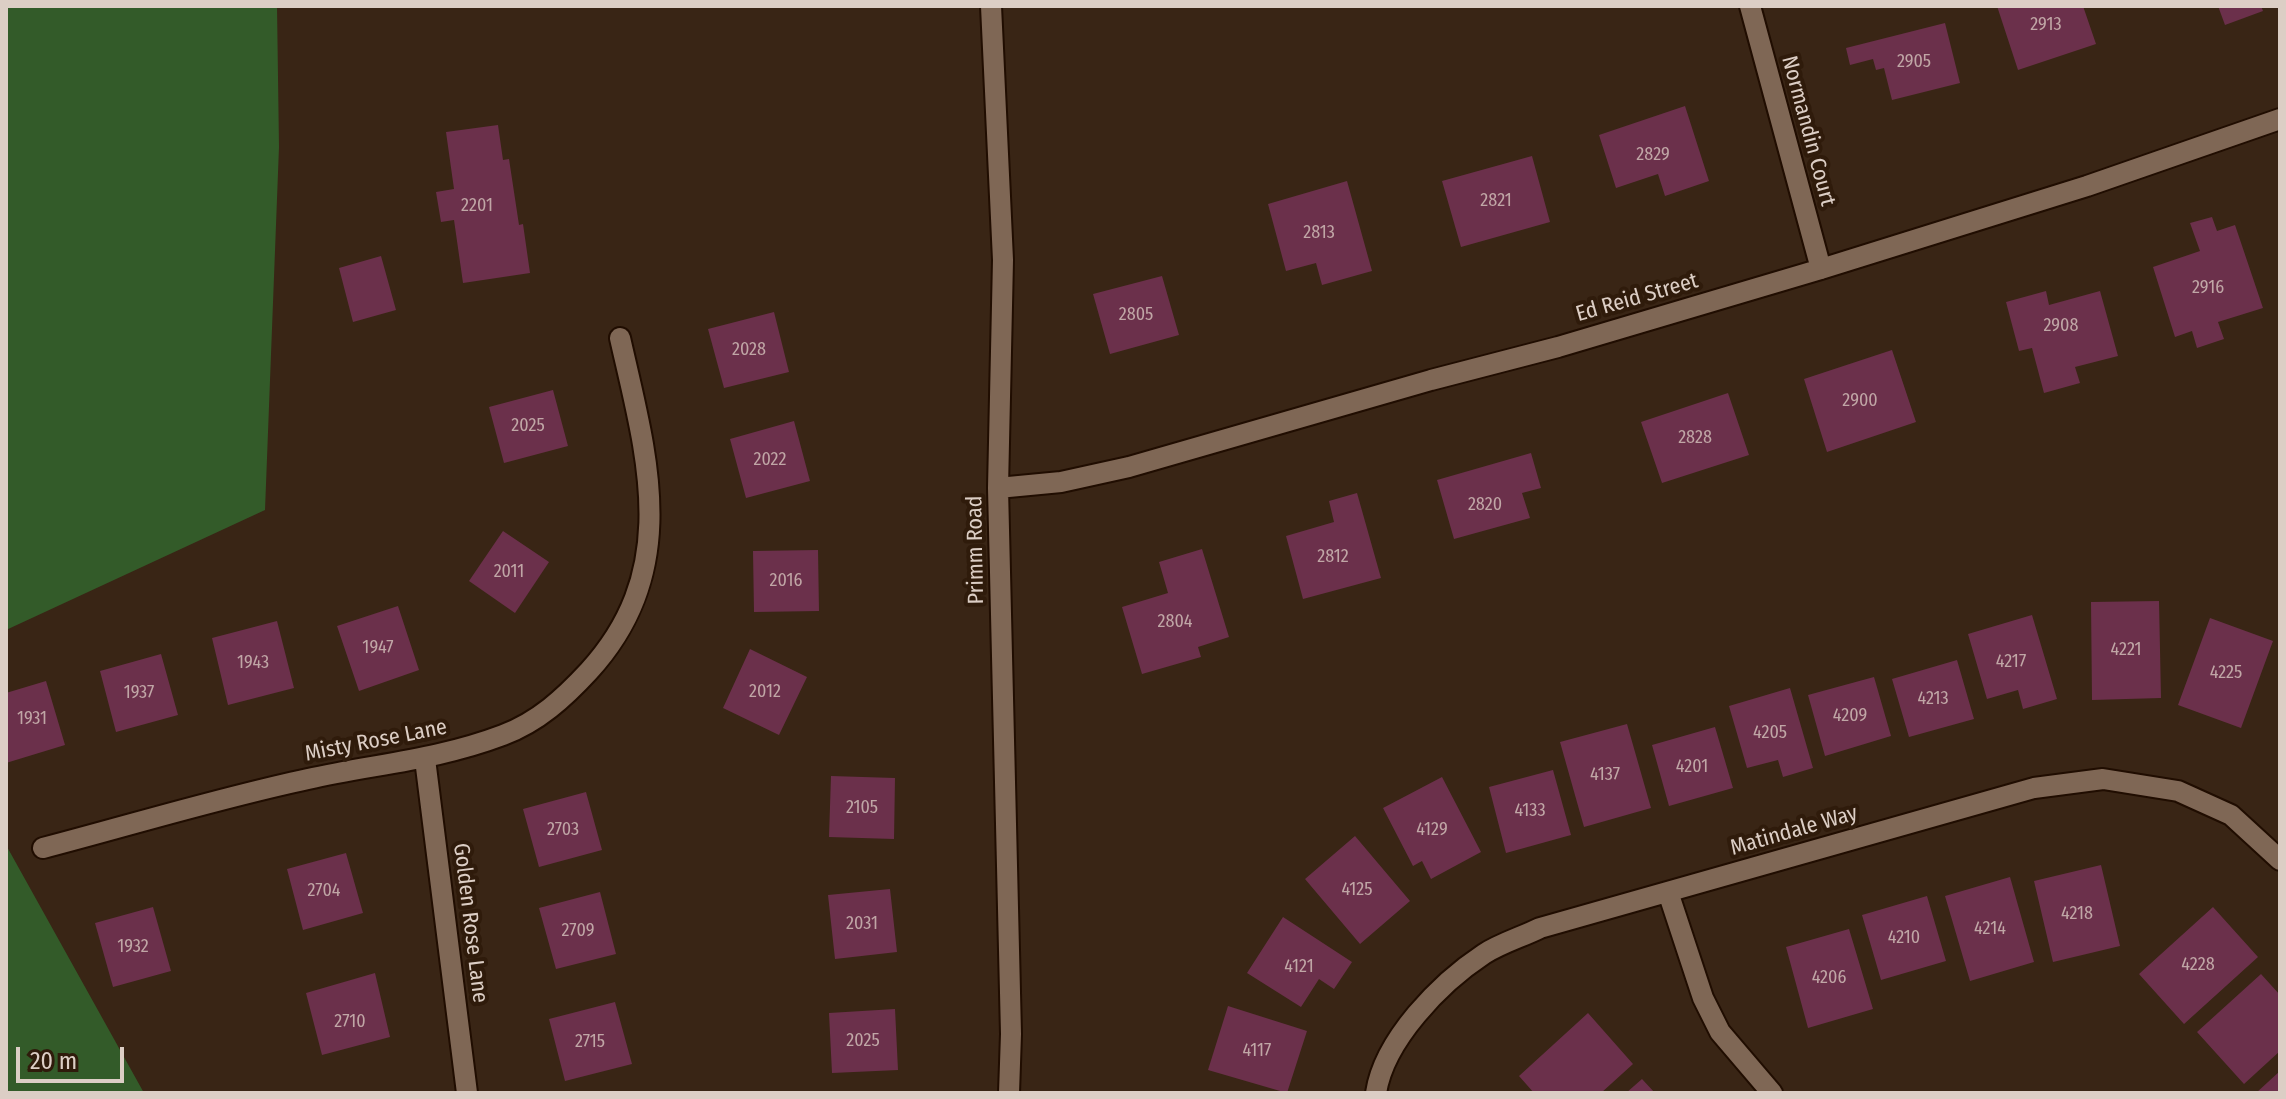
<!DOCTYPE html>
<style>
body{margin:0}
#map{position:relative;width:2286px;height:1099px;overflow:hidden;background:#392515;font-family:"Fira Sans Condensed",sans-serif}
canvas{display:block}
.frame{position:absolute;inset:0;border:8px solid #dccec5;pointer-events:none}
.scale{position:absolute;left:16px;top:1047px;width:108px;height:36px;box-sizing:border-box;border:4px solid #dccec5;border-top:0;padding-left:10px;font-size:24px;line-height:28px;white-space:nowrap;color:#dccec5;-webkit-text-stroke:6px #2f1b0b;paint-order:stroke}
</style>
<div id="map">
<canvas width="2286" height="1099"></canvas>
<div class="frame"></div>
<div class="scale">20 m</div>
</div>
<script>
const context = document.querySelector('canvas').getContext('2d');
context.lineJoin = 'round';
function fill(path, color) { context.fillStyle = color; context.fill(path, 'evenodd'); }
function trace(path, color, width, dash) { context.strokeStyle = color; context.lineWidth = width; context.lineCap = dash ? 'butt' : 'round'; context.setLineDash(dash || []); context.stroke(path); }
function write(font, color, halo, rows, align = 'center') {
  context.font = font + ' "Fira Sans Condensed",sans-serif'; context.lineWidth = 8; context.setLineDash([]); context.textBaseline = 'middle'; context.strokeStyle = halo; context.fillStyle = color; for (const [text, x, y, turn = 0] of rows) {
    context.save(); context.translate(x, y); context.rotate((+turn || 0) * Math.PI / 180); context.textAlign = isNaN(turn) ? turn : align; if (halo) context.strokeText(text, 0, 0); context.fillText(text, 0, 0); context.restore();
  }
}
fill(new Path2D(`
 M6,6H277L279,147L265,510L6,630Z
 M6,845L144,1093H6Z`), '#335b29');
fill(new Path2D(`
 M1997,6H2083L2096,44L2018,70Z
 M2218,6H2261L2263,11L2225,25Z
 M1945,23L1960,83L1892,100L1884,68L1876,70L1873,59L1850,65L1846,48Z
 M1685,106L1709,181L1665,196L1658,174L1616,188L1599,135Z
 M498,125L503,160L509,159L519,225L523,224L530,273L463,283L454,220L441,222L436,192L454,189L446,132Z
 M1532,156L1550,222L1461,247L1442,181Z
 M1347,181L1372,271L1322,285L1316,263L1286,271L1268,204Z
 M2212,217L2217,231L2235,225L2263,308L2218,322L2224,339L2197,348L2192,331L2175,337L2153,267L2200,251L2190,223Z
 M381,256L396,310L353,322L339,268Z
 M1162,276L1179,335L1110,354L1093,294Z
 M2046,291L2049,305L2100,291L2118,356L2075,367L2080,383L2044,393L2032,348L2019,351L2006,302Z
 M774,312L789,372L724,388L708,329Z
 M1892,350L1916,422L1827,452L1804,379Z
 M553,390L568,446L504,463L489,407Z
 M1728,393L1749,455L1662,483L1641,422Z
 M794,421L810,481L746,498L730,439Z
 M1531,453L1541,488L1522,493L1530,518L1454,539L1437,480Z
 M1357,493L1381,578L1303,599L1286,536L1334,522L1329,501Z
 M503,531L549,562L515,613L469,581Z
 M1202,549L1229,637L1198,647L1201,657L1142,674L1122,607L1168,593L1159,562Z
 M818,550L819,611L754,612L753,551Z
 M2159,601L2161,698L2092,700L2091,602Z
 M398,606L419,670L359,691L337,626Z
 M2032,615L2057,699L2023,709L2018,690L1987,699L1968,634Z
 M2210,618L2273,641L2241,728L2178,705Z
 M277,621L294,688L228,705L212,638Z
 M750,649L807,677L779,735L723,708Z
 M161,654L178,715L116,732L100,671Z
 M1957,660L1974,719L1909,737L1892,679Z
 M1874,677L1891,736L1825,756L1808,695Z
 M46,681L65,745L6,763V693Z
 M1790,688L1813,768L1783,777L1778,760L1747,768L1729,706Z
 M1627,724L1651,808L1584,827L1560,742Z
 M1715,727L1733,788L1669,806L1652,745Z
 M1553,770L1571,835L1506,853L1489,787Z
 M831,776L895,778L894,839L829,837Z
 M1442,777L1481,852L1431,879L1422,861L1413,866L1383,808Z
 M586,792L602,850L539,867L523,809Z
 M1355,836L1410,901L1360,944L1305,879Z
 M346,853L363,913L303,930L287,869Z
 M2101,865L2120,946L2053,962L2034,881Z
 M2010,877L2034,962L1970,981L1945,896Z
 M890,889L897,952L835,959L828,895Z
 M600,892L616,954L556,969L539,908Z
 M1927,896L1946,961L1881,980L1862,915Z
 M153,907L171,971L113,987L95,923Z
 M2213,907L2258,957L2184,1024L2139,974Z
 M1283,917L1352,962L1334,989L1319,979L1301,1007L1247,973Z
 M1849,929L1873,1009L1808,1028L1786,947Z
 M375,973L390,1037L322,1055L306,993Z
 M2261,974L2280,995V1051L2244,1084L2197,1032Z
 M615,1002L632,1064L565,1081L549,1019Z
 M1228,1006L1307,1031L1287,1093L1208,1070Z
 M895,1009L898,1070L832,1073L829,1013Z
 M1588,1013L1633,1064L1601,1093H1534L1519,1076Z
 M2280,1071V1093H2256Z
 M1642,1079L1655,1093H1626Z`), '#6b304b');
const street = new Path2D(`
 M991,6L1003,260L998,488L1011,1034L1009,1093
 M1750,6L1821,269
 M998,488L1061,482L1129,467L1431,380L1558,347L1821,269L2087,186L2280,119
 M425,759L467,1093
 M43,848C131,825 219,798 308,779C375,764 437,760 503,735C538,722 564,698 589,671C682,569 647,457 620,338
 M1668,892L1703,998L1720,1032L1772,1093
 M1376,1093C1384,1040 1440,983 1484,954C1501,943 1522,937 1540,928L2034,788L2103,779L2178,791L2231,815L2280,860`);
trace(street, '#200d01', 24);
trace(street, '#7f6755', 20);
write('18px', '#c0a6a6', null, [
 ["2913",2046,25],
 ["2905",1914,62],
 ["2829",1653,155],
 ["2821",1496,201],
 ["2201",477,206],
 ["2813",1319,233],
 ["2916",2208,288],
 ["2805",1136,315],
 ["2908",2061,326],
 ["2028",749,350],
 ["2900",1860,401],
 ["2025",528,426],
 ["2828",1695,438],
 ["2022",770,460],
 ["2820",1485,505],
 ["2812",1333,557],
 ["2011",509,572],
 ["2016",786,581],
 ["2804",1175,622],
 ["1947",378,648],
 ["4221",2126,650],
 ["4217",2011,662],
 ["1943",253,663],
 ["4225",2226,673],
 ["2012",765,692],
 ["1937",139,693],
 ["4213",1933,699],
 ["4209",1850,716],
 ["1931",32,719],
 ["4205",1770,733],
 ["4201",1692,767],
 ["4137",1605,775],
 ["2105",862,808],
 ["4133",1530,811],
 ["2703",563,830],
 ["4129",1432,830],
 ["4125",1357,890],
 ["2704",324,891],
 ["4218",2077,914],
 ["2031",862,924],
 ["4214",1990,929],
 ["2709",578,931],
 ["4210",1904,938],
 ["1932",133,947],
 ["4228",2198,965],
 ["4121",1299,967],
 ["4206",1829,978],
 ["2710",350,1022],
 ["2025",863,1041],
 ["2715",590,1042],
 ["4117",1257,1051]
]);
write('22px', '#dccec5', '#2f1b0b', [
 ["Normandin Court",1808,131,75],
 ["Ed Reid Street",1637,298,-16],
 ["Primm Road",976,550,-91],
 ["Misty Rose Lane",376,741,-11],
 ["Matindale Way",1794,831,-16],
 ["Golden Rose Lane",470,923,83]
]);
</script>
